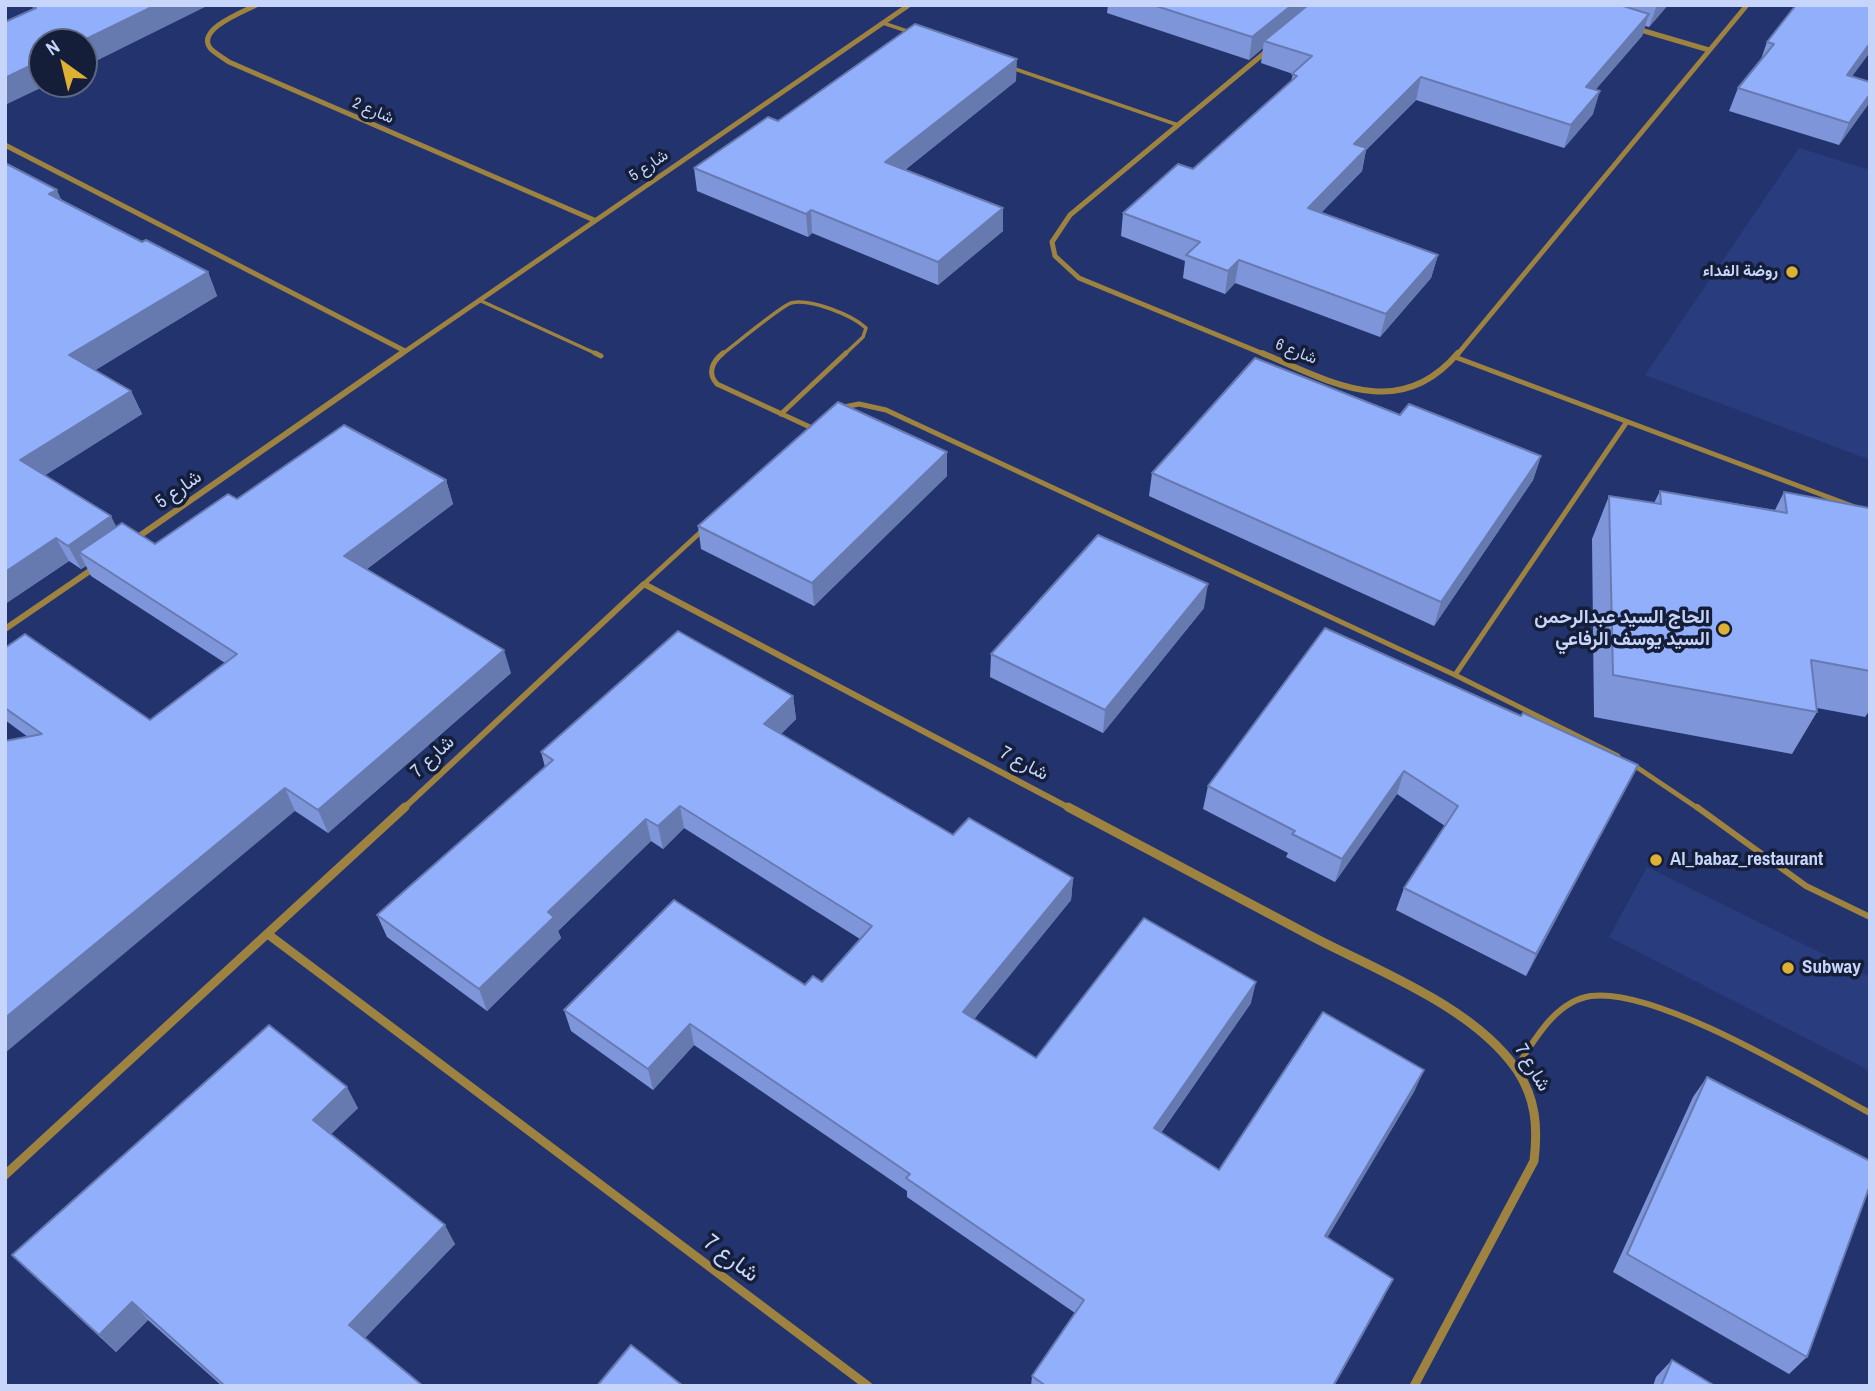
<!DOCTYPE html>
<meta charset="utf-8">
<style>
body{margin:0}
#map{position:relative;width:1875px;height:1391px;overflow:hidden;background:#22336e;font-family:"Archivo Narrow",sans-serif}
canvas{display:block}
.frame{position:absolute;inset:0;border:7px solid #c6d5f9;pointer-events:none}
.north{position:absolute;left:28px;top:28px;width:70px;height:70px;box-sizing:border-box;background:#151e39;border:2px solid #5c6786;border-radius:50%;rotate:326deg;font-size:19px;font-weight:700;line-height:28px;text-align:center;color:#c6d5f9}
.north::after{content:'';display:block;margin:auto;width:24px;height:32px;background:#ddb133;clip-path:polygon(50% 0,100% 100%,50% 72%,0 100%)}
</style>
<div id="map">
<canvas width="1875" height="1391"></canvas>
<div class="frame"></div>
<div class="north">N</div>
</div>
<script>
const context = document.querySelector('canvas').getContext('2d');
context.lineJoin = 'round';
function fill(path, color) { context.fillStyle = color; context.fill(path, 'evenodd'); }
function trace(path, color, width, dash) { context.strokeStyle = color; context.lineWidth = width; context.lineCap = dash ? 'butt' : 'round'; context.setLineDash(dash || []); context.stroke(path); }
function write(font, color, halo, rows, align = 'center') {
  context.font = font + ' "Archivo Narrow",Vazirmatn,sans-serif'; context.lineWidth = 7; context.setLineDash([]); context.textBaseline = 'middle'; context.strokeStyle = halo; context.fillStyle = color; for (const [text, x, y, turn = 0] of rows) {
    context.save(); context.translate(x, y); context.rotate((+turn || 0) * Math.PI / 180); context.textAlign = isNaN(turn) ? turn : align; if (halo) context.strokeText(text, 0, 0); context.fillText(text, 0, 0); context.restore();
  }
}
fill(new Path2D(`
 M1799,148L1870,170V460L1645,375Z
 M1647,867L1870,977V1071L1609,937Z`), '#293c7e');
trace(new Path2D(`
 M883,23L910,32
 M1012,68L1178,125
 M479,300L599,355
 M721,355C733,346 781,306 791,303C810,298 852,315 866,328L863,337L844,355`), '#9e8340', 3.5);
trace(new Path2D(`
 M595,353L601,356
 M723,353C712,362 707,373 717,384L812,428
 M1455,357L1852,506
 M839,408L859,404L886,410L1455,675L1618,756
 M781,414L846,353
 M644,584L704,529
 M1455,675L1626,423
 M1632,764L1699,809`), '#9e8340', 5);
trace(new Path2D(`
 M1697,807L1806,886L1870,917
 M1516,1068C1534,1041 1555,1001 1591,996C1657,987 1809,1080 1870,1113`), '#9e8340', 6);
trace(new Path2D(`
 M256,5C245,11 196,29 210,48C214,53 224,58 229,62L594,220
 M1634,28L1709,50
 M5,145L405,351
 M400,355L909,5
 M1266,355L1079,278L1055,256L1052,242L1070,215L1268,50
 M1457,355L1747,5`), '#9e8340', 5);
trace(new Path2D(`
 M1262,353C1331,382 1399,423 1458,353
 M135,539L402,353
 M5,629L97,566
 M403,809L644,584L1071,809`), '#9e8340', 6);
trace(new Path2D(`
 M1068,807C1150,850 1231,894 1313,937C1378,971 1474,1007 1517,1070C1536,1099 1538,1127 1534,1161L1414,1386
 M269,935L868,1386
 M5,1175L405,807`), '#9e8340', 9);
fill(new Path2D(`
 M1108,5H1668L1649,27L1645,26L1642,36L1595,90L1593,114L1564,148L1416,100L1366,150L1362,171L1321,213L1438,255L1431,278L1380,337L1235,283L1225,294L1183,278L1185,261L1121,236L1123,213L1193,169L1291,81L1293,74L1261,63L1263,48L1249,60L1107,13Z
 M1870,5V52L1852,76L1870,82V100L1867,106L1839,145L1729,111L1738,88L1760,62L1767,42Z
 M1016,81L905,170L1003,208V231L938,285L812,233L808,237L697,191L694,168L778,121Z
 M5,163L62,200L142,242L208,272L217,296L95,370L131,391L142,414L45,475L116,527L155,544L237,499L446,480L453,504L367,569L511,673L328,833L295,811L28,737L5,720V648L150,720L225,663L91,576L86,566L81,569L69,561L5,604Z
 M1400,415L1541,456L1533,480L1434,626L1149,496L1152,473Z
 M947,452V476L814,606L701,549L698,526Z
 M1660,491L1775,510L1784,492L1870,516V710L1865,717L1817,708V712L1792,754L1594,717L1592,539L1609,496L1654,503Z
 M1204,608L1103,733L990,677L991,654Z
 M793,696L796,719L781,734L953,835L1073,878L1071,900L974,1019L1036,1058L1251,1003L1161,1133L1219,1170L1415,1090L1327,1238L1384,1297L1334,1386H1031L1032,1376L1075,1313L907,1197V1191L694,1045L653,1090L571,1031L564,1010L805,985L822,982L860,939L684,828L663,849L651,841L558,931L561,938L487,1011L387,937L377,915L545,767L541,752Z
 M1521,716L1638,765L1526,976L1396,910L1404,888L1445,826L1397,794L1335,882L1286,857L1288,853L1203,809L1208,786Z
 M1707,1077L1807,1357L1789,1374L1613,1272L1693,1097Z
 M358,1108L331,1134L455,1244L365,1338L423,1386H222L148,1320L116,1352L12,1255Z
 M1672,1360L1715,1386H1653L1656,1377Z`), '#7e96d9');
fill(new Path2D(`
 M156,5H209L84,67V42H80Z
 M1292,5H1309L1264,41L1263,48L1249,60L1252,37Z
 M1657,5H1668L1649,27Z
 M1649,14L1642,36L1579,109L1586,87Z
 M1870,43V52L1837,97L1847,75Z
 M1017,59L1016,81L886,185L885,162Z
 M42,60V84H49L5,105V78Z
 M1421,77L1416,100L1366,150L1362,171L1303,231L1308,208L1354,144Z
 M1600,91L1593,114L1564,148L1571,125Z
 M1870,94V100L1867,106L1839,145L1849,123Z
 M57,190L67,213L49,194Z
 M1003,208V231L938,285V262Z
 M811,210L812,233L808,237L806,214Z
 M1438,255L1431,278L1380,337L1386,314Z
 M1239,260L1235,283L1225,294L1228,271Z
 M208,272L217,296L81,379L69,355Z
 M131,391L142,414L33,483L20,460Z
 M947,452V476L814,606L812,583Z
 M1541,456L1533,480L1434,626L1441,602Z
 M446,480L453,504L353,579L344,556Z
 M111,516L123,540L79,552L86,566L81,569L68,546Z
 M56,538L69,561L5,604V572Z
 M1208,584L1204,608L1103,733L1105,710Z
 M504,650L511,673L328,833L318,810Z
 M793,696L796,719L767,747L764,724Z
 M1638,765L1626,788L1526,976L1536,954Z
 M1404,771L1397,794L1335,882L1342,859Z
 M285,788L295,811L5,1053V1018Z
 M680,806L684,828L663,849L658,826Z
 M646,819L651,841L558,931L561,938L487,1011L479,989L548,912Z
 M1073,878L1071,900L963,1033V1012Z
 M1256,982L1251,1003L1150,1148L1154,1128Z
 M690,1024L694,1045L653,1090L648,1069Z
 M1424,1070L1415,1090L1317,1255L1325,1236Z
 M347,1087L358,1108L325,1140L313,1120Z
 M445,1225L455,1244L361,1342L349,1325Z
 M1393,1279L1334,1386H1333Z
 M132,1302L148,1320L116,1352L99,1335Z`), '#667ab0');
const building = new Path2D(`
 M30,5H156L80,42H42V60L5,78V22L36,8Z
 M1153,5H1292L1252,37Z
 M1308,5H1620L1649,14L1586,87L1600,91L1571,125L1421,77L1354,144L1367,148L1308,208L1438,255L1386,314L1239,260L1228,271L1186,255L1200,242L1123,213L1178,164L1193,169L1297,76L1292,74L1312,56L1264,41Z
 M1796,5H1870V43L1847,75L1870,82V94L1849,123L1738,88L1774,44L1767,42Z
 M915,24L1017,59L885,162L1003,208L938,262L811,210L806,214L694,168L768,117L778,121Z
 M5,163L57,190L49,194L142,242L146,240L208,272L69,355L131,391L20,460L111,516L68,546L56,538L5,572Z
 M1255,358L1400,415L1409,404L1541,456L1441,602L1152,473Z
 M838,402L947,452L812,583L698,526Z
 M344,425L446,480L344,556L504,650L318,810L285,788L5,1018V741L42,734L5,708V648L25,634L150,720L237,654L79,552L122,523L155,544L228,494L237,499Z
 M1660,491L1787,513L1784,492L1869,508L1870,516V671L1811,660L1817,712L1613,675L1609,496L1661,504Z
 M1098,535L1208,584L1105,710L991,654Z
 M1325,628L1521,716L1523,713L1638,765L1536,954L1404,888L1458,806L1404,771L1342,859L1292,834L1295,831L1208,786Z
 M678,631L793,696L764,724L953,835L969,818L1073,878L963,1012L1036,1058L1144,918L1256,982L1154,1128L1219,1170L1323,1012L1424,1070L1325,1236L1393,1279L1333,1386H1046L1032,1376L1084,1300L906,1178L910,1174L690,1024L648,1069L564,1010L674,900L805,985L813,976L822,982L872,926L680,806L658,826L646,819L548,912L554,917L479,989L377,915L553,760L541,752Z
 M269,1025L347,1087L313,1120L445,1225L349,1325L423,1386H225L132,1302L99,1335L12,1255Z
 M1707,1077L1870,1161V1185L1807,1357L1627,1254Z
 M631,1345L683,1386H597Z
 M1672,1360L1715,1386H1661Z`);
fill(building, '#92affc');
trace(building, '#667ab0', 2);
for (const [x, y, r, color] of [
 [1792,272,7,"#ddb133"],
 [1724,629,7,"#ddb133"],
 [1656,860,7,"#ddb133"],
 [1788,968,7,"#ddb133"]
]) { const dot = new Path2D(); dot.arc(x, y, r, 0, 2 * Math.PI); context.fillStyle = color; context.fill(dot); trace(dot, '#151e39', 2.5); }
write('16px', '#c6d5f9', '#151e39', [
 ["شارع 2",373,111,23],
 ["شارع 5",649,166,-34],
 ["شارع 6",1296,352,22]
]);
write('bold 16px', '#c6d5f9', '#151e39', [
 ["روضة الفداء",1778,272]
], 'right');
write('19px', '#c6d5f9', '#151e39', [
 ["شارع 5",179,490,-35],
 ["شارع 7",433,757,-43],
 ["شارع 7",1024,764,28],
 ["شارع 7",1532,1068,59]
]);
write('bold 19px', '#c6d5f9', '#151e39', [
 ["الحاج السيد عبدالرحمن",1710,618,"right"],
 ["السيد يوسف الرفاعي",1710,640,"right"],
 ["Al_babaz_restaurant",1670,860],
 ["Subway",1802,968]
], 'left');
write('23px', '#c6d5f9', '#151e39', [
 ["شارع 7",731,1259,37]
]);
</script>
